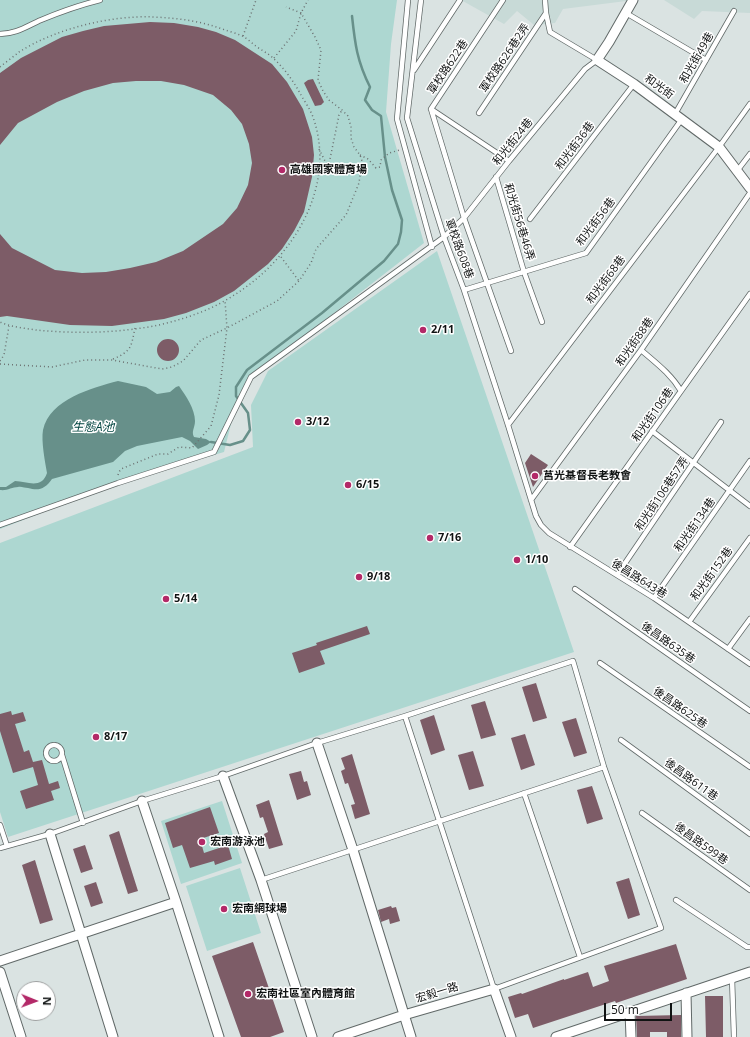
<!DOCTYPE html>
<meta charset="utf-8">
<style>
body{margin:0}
#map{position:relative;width:750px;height:1037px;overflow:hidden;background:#dae3e2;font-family:"Open Sans",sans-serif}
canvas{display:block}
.north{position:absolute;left:16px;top:981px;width:40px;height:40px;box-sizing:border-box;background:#fff;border:1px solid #9fa1a1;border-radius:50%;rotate:91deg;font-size:11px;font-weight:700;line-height:16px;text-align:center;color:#101313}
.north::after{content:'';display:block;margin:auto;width:14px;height:18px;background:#b32968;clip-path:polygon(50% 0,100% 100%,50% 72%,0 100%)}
.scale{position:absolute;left:604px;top:1003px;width:68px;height:18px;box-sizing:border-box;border:2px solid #101313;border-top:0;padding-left:5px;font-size:12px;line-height:14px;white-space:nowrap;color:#101313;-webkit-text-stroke:3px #fff;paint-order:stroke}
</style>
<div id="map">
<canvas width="750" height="1037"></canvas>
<div class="north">N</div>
<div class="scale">50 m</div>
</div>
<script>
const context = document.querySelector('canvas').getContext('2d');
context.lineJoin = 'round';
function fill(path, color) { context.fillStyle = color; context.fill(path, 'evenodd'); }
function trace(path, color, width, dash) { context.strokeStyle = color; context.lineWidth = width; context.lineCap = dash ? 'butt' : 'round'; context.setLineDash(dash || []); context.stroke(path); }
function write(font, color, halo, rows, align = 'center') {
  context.font = font + ' "Open Sans","Noto Sans TC",sans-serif'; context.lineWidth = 3; context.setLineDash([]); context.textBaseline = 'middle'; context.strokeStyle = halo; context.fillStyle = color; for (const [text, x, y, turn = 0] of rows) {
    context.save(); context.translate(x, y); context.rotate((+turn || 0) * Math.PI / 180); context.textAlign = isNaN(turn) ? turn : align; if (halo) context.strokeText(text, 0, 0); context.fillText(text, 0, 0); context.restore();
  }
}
fill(new Path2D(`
 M461,0H634L563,9L555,23L534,25L517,11L504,24Z
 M664,0H750V13L702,11L694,19Z`), '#c8dad7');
fill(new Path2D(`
 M0,0H397L391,44L386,112L424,243L252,377L233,416L224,452L118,483L0,529Z
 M437,251L574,652L8,837L0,812V543L253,447L251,405L268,371Z
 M222,801L242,863L181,884L161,821Z
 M240,868L261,933L207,951L186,886Z`), '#add7d1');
fill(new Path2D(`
 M118,381L146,387L157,394L170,392L176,387L179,386C186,396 195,409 195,421C195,428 191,431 194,437L206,439L211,442L207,445L198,449L190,441L182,437L137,446L125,451L113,462L52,479C45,489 39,491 28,488C25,488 21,486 18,487C12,487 7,491 0,490V487H6L15,481C28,482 42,489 47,473C45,462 41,441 43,430C50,399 92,388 118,381Z`), '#67908a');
trace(new Path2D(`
 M211,442L230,445L243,441L250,430L248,413L236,396V387L247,370L322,313L384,261L398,244L401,232L402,220L392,190L385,157L381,116L372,110L365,100L370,87C357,61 355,44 352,16`), '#67908a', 2.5);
fill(new Path2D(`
 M150,22L174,23L198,27L216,32L235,40L272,64L287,82L303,109L312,137L314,155L312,177L304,212L294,231L282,249L268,264L234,291L214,302L186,313L164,319L112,326L70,325L7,316L0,317V234L12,248L55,270L82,273L106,272L130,268L156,262L183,251L223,224L237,208L248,185L252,163L249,144L242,124L231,110L213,95L184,85L161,81H136L113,83L84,91L57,102L18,123L0,145V73L21,58L62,37L83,31L104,26Z
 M313,79L324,102L321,105L315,106L304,83L308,80Z
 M157 350a11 11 0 1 1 22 0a11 11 0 1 1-22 0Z
 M531,454L548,465L533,487L525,463Z
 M367,626L370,634L320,651L325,664L299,673L292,653L317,645L316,643Z
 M536,683L547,718L533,722L522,687Z
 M485,701L496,735L481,739L471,705Z
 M11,711L12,715L23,712L26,721L15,724L24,752L29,750L33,762L42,760L49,784L58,781L60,788L51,791L54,800L26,809L20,791L38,785L33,767L13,773L0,731V714Z
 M434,715L445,750L431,755L420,720Z
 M576,718L587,753L574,757L562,722Z
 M525,734L535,765L521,770L511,738Z
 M473,751L484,786L469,790L458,755Z
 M352,754L370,814L355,819L351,805L355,804L348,783L345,784L341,771L345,769L341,758Z
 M301,771L304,782L307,781L311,795L297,800L289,774Z
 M592,786L603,819L587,824L577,790Z
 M269,800L283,845L269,849L264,834L268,832L263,817L260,818L256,805Z
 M210,807L219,833L200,839L204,853L228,845L232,859L215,865L214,861L190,868L182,845L173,848L165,823Z
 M119,831L138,891L128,894L109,835Z
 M85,845L93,869L81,873L73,849Z
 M35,860L53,920L40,924L22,865Z
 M629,878L640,915L628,919L616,882Z
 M96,882L103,903L91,907L84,886Z
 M391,906L392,908L396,907L400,921L390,924L389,919L381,922L378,910Z
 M253,942L284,1032L270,1037H241L212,956Z
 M676,944L687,979L616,1003L615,1001L533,1028L528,1014L515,1018L508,997L521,993L522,994L564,979V980L588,972L593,987L609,981L604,966Z
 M705,996H723V1037H706Z
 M681,1015V1037H667V1032H650V1037H637L636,1016Z`), '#7d5c67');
const service = new Path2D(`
 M408,0L397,119L432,247
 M421,0L407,118L444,237L464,290L508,425L536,516L541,525L549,533L654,598L750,664
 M503,0L431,109L464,218L511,351
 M626,13L706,60
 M0,34C16,34 27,26 41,20C60,12 80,5 100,0
 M414,70L460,0
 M431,109L509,161
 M479,113L546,13
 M675,114L734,11
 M737,171L750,154
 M496,177L524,272L542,322
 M530,219L634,84
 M464,290L586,253L682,119
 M641,350C656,363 671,374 681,391
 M508,425L719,147L750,104
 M652,431L750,506
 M531,500L641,350L750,193
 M0,525L118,483L214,452L251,377L444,237L464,218L509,161L585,69L597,60L550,32L546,13L545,0
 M570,547L750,294
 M617,575L721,422
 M575,589L750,711
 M654,598L750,461
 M689,622L750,538
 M728,649L750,619
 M600,663L750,767
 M621,740L750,834
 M46 753a8 8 0 1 1 16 0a8 8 0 1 1-16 0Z
 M62,755L83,823
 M524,793L580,957
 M642,813L750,890
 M0,825L7,846
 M0,848L50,834L142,801L223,776L317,743L405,716L573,661L604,767L661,928L494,989L405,716
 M261,880L604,767
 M676,900L747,947H750
 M732,978L734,1037`);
const minor = new Path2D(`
 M633,0L609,42L597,60L634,84L719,147L750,188
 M317,743L353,850L411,1037
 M223,776L261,880L312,1037
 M142,801L176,902L219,1037
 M50,834L113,1037
 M0,961L176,902
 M0,972L21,1037
 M686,993L687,1037
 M630,1012L631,1037
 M338,1037L404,1015L494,989L511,1037
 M556,1037L750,972`);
trace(service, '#616968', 6);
trace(minor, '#616968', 11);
trace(new Path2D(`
 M243,36L256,0
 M274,58L296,31L301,13L308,0
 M0,67C6,62 13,57 19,52C55,29 111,15 153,17C178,18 201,21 225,30C231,32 239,34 244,37C249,40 253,44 257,47C263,51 269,54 274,59C285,69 294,82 301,95C305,102 310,109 313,117C338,188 291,261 231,297C209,311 184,319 159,325C120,333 75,334 36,330C24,328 11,327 0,322
 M319,149L326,163L329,164L339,115L342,110
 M360,155L368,159L376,168L380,167L381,160L389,153L400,150
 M281,257L299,281
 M113,359C132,351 131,347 135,328
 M0,361L4,355L9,326
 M0,364L52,367L85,360H112L162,369L172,367L183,361L201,340L227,328L277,301L299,281L311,263L316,249L346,215L359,183L362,161L360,155L354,147L351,138V127L348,116L342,110L329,100L323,91L318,80L321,50L315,37L301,13L286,7
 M118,475L119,472L121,469L158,454H168L179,447L192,448L211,426L219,395L227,328L225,301`), '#6c7272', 1.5, [1, 3]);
trace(service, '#fff', 4.5);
trace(minor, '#fff', 9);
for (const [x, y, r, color] of [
 [282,170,4,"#b32968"],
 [423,330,4,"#b32968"],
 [298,422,4,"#b32968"],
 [535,476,4,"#b32968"],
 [348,485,4,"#b32968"],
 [430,538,4,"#b32968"],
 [517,560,4,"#b32968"],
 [359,577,4,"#b32968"],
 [166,599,4,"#b32968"],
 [96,737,4,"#b32968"],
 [202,842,4,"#b32968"],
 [224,909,4,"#b32968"],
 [248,994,4,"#b32968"]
]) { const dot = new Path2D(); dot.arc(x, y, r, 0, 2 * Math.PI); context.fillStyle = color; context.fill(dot); trace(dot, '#fff', 1.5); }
write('11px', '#101313', '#fff', [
 ["軍校路626巷2弄",505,58,-56],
 ["和光街49巷",697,58,-60],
 ["軍校路622巷",448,67,-56],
 ["和光街",659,87,36],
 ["和光街24巷",513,142,-51],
 ["和光街36巷",575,146,-53],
 ["和光街56巷46弄",519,222,73],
 ["和光街56巷",596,222,-53],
 ["軍校路608巷",459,249,70],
 ["和光街68巷",606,280,-53],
 ["和光街88巷",635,342,-55],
 ["和光街106巷",653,415,-55],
 ["和光街106巷57弄",662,494,-56],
 ["和光街134巷",695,525,-55],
 ["和光街152巷",712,574,-54],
 ["後昌路643巷",639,579,32],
 ["後昌路635巷",668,643,35],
 ["後昌路625巷",680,708,35],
 ["後昌路611巷",691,780,36],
 ["後昌路599巷",701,844,36],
 ["宏毅一路",437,993,-17]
]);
write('bold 11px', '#101313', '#fff', [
 ["高雄國家體育場",290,170],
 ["2/11",431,330],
 ["3/12",306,422],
 ["莒光基督長老教會",543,476],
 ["6/15",356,485],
 ["7/16",438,538],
 ["1/10",525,560],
 ["9/18",367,577],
 ["5/14",174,599],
 ["8/17",104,737],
 ["宏南游泳池",210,842],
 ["宏南網球場",232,909],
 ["宏南社區室內體育館",256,994]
], 'left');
write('italic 12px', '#024540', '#fff', [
 ["生態A池",93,428]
]);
</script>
